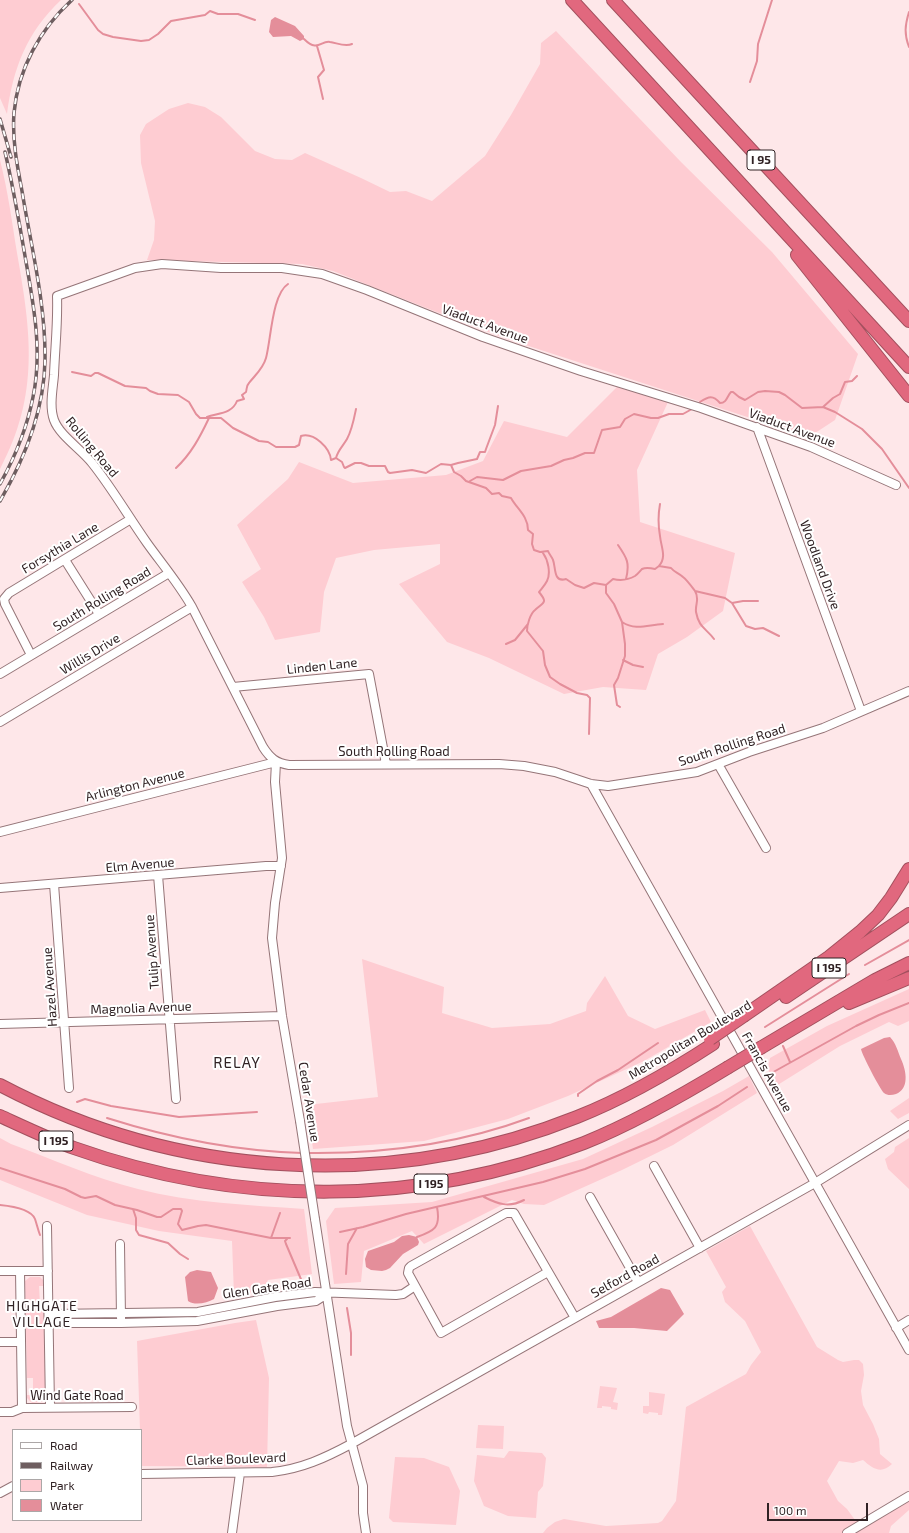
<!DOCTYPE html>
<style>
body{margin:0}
#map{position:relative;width:909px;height:1533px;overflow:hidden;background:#fee7e9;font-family:"Exo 2",sans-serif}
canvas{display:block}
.legend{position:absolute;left:12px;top:1429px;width:130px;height:92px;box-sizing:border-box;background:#fff;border:1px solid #aca7a7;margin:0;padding:5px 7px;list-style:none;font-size:12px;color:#302224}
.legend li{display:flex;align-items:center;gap:8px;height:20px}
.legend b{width:20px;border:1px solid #aca7a7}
.scale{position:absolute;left:767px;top:1503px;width:101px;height:18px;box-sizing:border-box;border:2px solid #302224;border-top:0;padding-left:5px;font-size:12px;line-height:14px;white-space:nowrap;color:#302224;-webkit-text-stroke:3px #fff;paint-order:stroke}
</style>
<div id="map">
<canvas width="909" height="1533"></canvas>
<ul class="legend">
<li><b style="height:5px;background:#fff"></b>Road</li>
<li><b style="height:5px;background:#6e5e60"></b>Railway</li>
<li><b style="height:11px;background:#feccd2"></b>Park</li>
<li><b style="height:11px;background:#e48e9a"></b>Water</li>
</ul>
<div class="scale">100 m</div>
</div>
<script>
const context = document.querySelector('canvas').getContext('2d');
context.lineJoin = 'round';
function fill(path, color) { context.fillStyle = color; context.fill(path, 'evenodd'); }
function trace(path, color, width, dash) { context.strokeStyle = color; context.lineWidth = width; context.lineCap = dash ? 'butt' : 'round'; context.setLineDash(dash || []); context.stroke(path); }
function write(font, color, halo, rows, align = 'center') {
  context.font = font + ' "Exo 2",sans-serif'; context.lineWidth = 4; context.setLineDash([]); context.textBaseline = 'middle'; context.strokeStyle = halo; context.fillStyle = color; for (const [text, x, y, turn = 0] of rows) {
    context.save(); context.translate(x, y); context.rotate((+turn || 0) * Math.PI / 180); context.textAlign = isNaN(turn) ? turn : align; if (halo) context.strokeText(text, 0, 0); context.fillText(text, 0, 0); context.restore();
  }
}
fill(new Path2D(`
 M0,0H61C27,32 13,68 7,114L0,98Z
 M556,31L681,162L772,252L858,354L835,420L809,437L507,339L434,311L333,271L302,264L147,260L154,240L155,221L141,163L140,135L146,124L169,109L188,103L205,107L221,117L255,151L275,159L292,160L305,153L361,178L390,192L406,191L432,201L485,156L511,115L540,64L541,43Z
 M0,160C8,191 12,222 17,253C31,332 40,394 0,469Z
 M617,387L668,402L637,470L640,522L735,553L723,611L687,637L658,654L646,690L603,687L564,694L489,658L447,642L399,584L440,564V544L374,550L336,558L324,592L320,632L275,640L264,617L242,582L261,569L237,525L288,479L299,462L353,483L446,475L483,461L504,421L567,437Z
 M362,959L444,987L442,1013L492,1028L550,1024L586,1011L587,1003L605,976L628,1016L655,1029L705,1010L711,1022L644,1061L568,1096L508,1119L424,1141L313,1149L307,1105L378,1097Z
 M909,989V1021L898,1026L889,1022L840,1046L776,1086L768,1069L770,1058L827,1026Z
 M749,1076L757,1093L673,1145L622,1170L544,1205L524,1204L512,1200L424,1244L412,1231L364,1251L361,1282L334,1284L326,1221L335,1208L432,1202L583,1159L652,1127L723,1091Z
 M909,1098V1113L898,1119L890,1111Z
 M0,1138L11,1144C52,1159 94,1178 138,1189C192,1203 249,1205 304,1209L312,1274L268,1280L262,1291L234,1295L232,1241L159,1231L87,1215L0,1180Z
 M909,1138V1189L888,1169L885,1159L894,1152L895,1147Z
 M750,1226L817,1347L838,1360L843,1362L854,1360H859L863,1364L864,1375L861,1391L863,1405L873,1424L879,1439L880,1454L892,1464C881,1475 872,1468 863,1460L853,1463L839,1461L827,1481L838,1501L847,1509L855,1520H860L909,1500V1510L891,1526L889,1533H543L547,1528L555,1522L564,1519L606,1526L658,1523L662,1521L676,1501L686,1407L746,1374L751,1365L761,1352L745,1321L725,1302L722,1292L726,1287L706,1251Z
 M30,1277H40L44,1281V1286H39L40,1305H45L46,1398L42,1402L32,1403L27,1398V1395H33V1378H27L25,1281Z
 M256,1320L269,1378L267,1467L141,1466V1430H140L137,1341L235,1323Z
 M600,1386L617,1388L613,1402L618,1403L617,1410L611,1409V1407L602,1406V1408H597Z
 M649,1392L665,1394L662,1415H658V1413L649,1412L648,1414L643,1413V1406H649Z
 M478,1425L504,1426L503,1449L476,1448Z
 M509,1451L542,1453L546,1458L543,1486L538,1492L536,1518L508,1516L484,1506L474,1481L477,1455L504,1458Z
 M395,1457L424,1458L449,1467L460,1491L456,1525L393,1522L389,1518Z`), '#feccd2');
fill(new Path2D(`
 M275,17L295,26L304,36V39L300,41L291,36L273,37L269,32L271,20Z
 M890,1037C896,1043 898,1052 901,1059C907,1072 909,1089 896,1094C892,1095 888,1096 884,1093C880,1089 862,1055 861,1049L884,1038Z
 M409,1235L417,1237L419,1242L418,1245L403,1254L390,1268L386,1270L382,1271L371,1270L366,1267L365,1259L368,1251L394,1242L402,1236Z
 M197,1270L211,1272L218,1288L214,1299C207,1303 195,1306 188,1301L185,1277L190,1272Z
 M661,1288L670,1290L684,1314L667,1331L634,1328H599L596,1321L611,1317Z`), '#e48e9a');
trace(new Path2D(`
 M79,4L98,30L103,34L113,37L141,41L149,40L158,34L171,21L205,15L210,11L218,14H238L255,20
 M909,12C905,25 904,34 909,47
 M304,39C318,53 321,40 330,42C337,43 345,47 352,44
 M317,46L324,70L318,77L323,99
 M750,82L757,61L758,44L772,0
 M72,372L91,376L95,373H98L125,386L146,388L150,391L158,394L178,395L189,402L196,414L200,418H221L233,428L259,441L268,442L276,447H295L299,445L301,436C314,432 330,448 331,460L336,458
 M700,402C709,396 713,395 720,403C727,403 727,396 731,392H733L739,397L745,400L758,392L765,391L779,392L785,395L802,408L823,407L835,412L862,429L882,449L909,488
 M823,407L833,398L840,394L845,382L852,381L857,376
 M207,417C218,413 232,414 237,401L244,399L242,395L246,392C247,389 246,386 249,383C255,375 263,369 266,358C271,340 272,294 288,284
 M336,458L342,462L344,467L345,468L355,463H361L369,466H385L388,472L390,473L412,470L426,473L441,464L451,465L458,463L477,459L480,452H485L486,449L495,425L498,406
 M336,458C338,450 343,446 347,439C352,430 354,419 356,409
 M451,465L454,472L461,476L466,481L486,488L492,494L499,493L502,496L511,498C517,509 528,516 528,530L533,534L532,544L534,550L540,552L548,551C549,554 552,557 553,560C556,567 553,583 566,579L575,585L584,588L594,583L606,585
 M176,468C191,454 200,437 209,418
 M470,481L477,477L503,480L521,471L551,466L564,460L573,458L585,453H594L602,430L620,427L625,419L634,414L651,418H658L669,414H683L692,409
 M618,545C627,558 630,563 626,579
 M543,553C548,560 551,573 547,581C545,585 542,588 539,592C548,603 544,602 535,610C530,614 527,625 527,631L543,651L545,665L550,677L560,684L577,693L587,695L590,698L589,734
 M659,566C667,557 661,547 660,536C658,525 658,515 660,504
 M695,591L725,598L732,603L746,626L755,629L763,628L779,636
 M732,603L743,601H758
 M622,622C636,631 647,625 663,624
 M506,644L515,640L528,624
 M623,660L633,665L643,667
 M620,707L617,705L614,685L618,678L625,656V644L622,622L614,604L606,593V585L613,579C621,581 628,580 635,576C638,574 640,571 642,569C646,567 651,568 655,569L659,566L671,568C674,572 679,573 683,577C687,580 692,587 695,591C700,599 695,604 696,612C699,628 706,628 714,639
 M865,965L909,940
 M765,1027L849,974
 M783,1046L790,1062
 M768,1075L856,1026L879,1015L909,1003
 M578,1096V1094L597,1081L618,1070L658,1043
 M77,1102L85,1099L111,1106L179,1117L257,1112
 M107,1118C170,1138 236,1151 302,1153
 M307,1153C381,1154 459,1144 529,1118
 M0,1168L65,1189L81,1197L85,1198L96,1196L115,1205L137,1210L157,1217H161L173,1209H181L182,1211L178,1224L182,1230L198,1226L206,1225L271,1238H290
 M484,1197C498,1204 509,1208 524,1200
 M0,1205C10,1206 31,1209 35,1219C37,1225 38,1230 40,1235
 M133,1209L136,1218V1230L139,1235L168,1243L180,1254L188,1259
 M340,1232L363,1227L406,1214L543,1182L585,1169L656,1140L718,1106L747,1087
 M417,1237C434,1231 441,1228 437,1207
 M271,1238L280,1213
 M287,1239L285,1241L286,1244L303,1284
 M346,1274L348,1244L357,1228
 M347,1308L351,1333V1355`), '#e48e9a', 2);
const minor = new Path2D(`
 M757,427L861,711
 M896,485L811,447L701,408L581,371L483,337L367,290L322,274L282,268H221L162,264L135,268L57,296C58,322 55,348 54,375C53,388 49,406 54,420C60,436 81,449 92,463C112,488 128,516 147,543C162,564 179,584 192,607L263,747C270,758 276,763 289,765L499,764L524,766L555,772L591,784L608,786L621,784L697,772L749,752L823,728L909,691
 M65,560L99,614
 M31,655L5,604L4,599L9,593L131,519
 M0,674L169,573
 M233,687L369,674L386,764
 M0,722L192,607
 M276,762L275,782L282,858L275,903L272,938L282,1016L300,1121
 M718,764L766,848
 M591,784L909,1350
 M0,832L276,762
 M158,875L176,1099
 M54,884L69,1088
 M0,888L266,866H281
 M0,1024L282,1016
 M654,1166L700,1248
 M590,1197L638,1282
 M315,1219L347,1426L363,1486V1513L366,1533
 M47,1226L50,1407
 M120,1244L121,1318
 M0,1271H48
 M20,1271L22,1408
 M548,1272L441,1333L408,1273L409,1268L411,1266L506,1213H514L575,1318
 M49,1314L198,1312L275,1297L315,1292L396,1295L403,1294L415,1286
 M49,1323H121L197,1321L277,1306L316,1301L327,1294
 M896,1328L909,1320
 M0,1342H21
 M0,1412H12L22,1408L132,1407
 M141,1474L272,1472C301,1469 325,1458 351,1444L815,1183L909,1125
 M0,1493L13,1486
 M232,1533L240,1473
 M847,1533L909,1496`);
const highway = new Path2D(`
 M572,0L909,367
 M613,0L909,321
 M797,255L909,396
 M786,997L909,914
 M849,1003L909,978
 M745,1015L829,957L860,932L878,915L891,898L909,869
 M762,1047L875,980L909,963
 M0,1085C178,1179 389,1192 577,1117C625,1098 670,1072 713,1044
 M0,1116C24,1127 49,1139 74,1148C240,1207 419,1207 584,1143C634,1123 681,1096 727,1068`);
trace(minor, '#957578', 10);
trace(highway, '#a3505e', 14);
trace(minor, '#fff', 8);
trace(highway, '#e1687e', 12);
const rail = new Path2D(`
 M0,119L11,157
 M0,484C15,457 27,428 33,397C43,350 33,302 25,256C19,221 13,186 5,152
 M0,501C25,458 44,411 45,361C46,305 31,246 22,191C17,165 12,139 14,113C18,69 40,29 72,0`);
trace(rail, '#6e5e60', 3.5);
trace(rail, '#fff', 2, [6]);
const minorBridge = new Path2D(`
 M300,1121L315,1219`);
const highwayBridge = new Path2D(`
 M710,1039L745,1015
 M727,1068L762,1047`);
trace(minorBridge, '#957578', 10, []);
trace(highwayBridge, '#a3505e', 14, []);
trace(minorBridge, '#fff', 8);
trace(highwayBridge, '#e1687e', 12);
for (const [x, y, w] of [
 [761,160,28],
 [829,968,34],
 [56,1141,34],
 [431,1184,34]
]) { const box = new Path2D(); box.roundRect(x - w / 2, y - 10, w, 20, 3); context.fillStyle = '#fff'; context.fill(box); trace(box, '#302224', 1); }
write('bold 12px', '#302224', null, [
 ["I 95",761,160],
 ["I 195",829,968],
 ["I 195",56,1141],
 ["I 195",431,1184]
]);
write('13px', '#302224', '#fff', [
 ["Viaduct Avenue",485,324,20],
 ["Viaduct Avenue",792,428,20],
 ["Rolling Road",92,447,50],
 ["Forsythia Lane",60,548,-31],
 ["Woodland Drive",820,565,70],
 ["South Rolling Road",102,599,-31],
 ["Willis Drive",90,654,-31],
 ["Linden Lane",322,666,-6],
 ["South Rolling Road",732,745,-18],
 ["South Rolling Road",394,752],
 ["Arlington Avenue",135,785,-14],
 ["Elm Avenue",140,865,-5],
 ["Tulip Avenue",152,952,-94],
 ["Hazel Avenue",50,987,-94],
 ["Magnolia Avenue",141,1008,-2],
 ["Metropolitan Boulevard",690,1040,-31],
 ["Francis Avenue",767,1072,61],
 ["Cedar Avenue",309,1102,81],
 ["Selford Road",625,1276,-29],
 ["Glen Gate Road",267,1288,-8],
 ["Wind Gate Road",77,1396],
 ["Clarke Boulevard",236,1459,-2]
]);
context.letterSpacing = '1px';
write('14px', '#302224', '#fff', [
 ["HIGHGATE",42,1306],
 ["VILLAGE",42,1322]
]);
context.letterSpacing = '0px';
context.letterSpacing = '1px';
write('15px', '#302224', '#fff', [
 ["RELAY",237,1063]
]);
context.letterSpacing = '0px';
</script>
